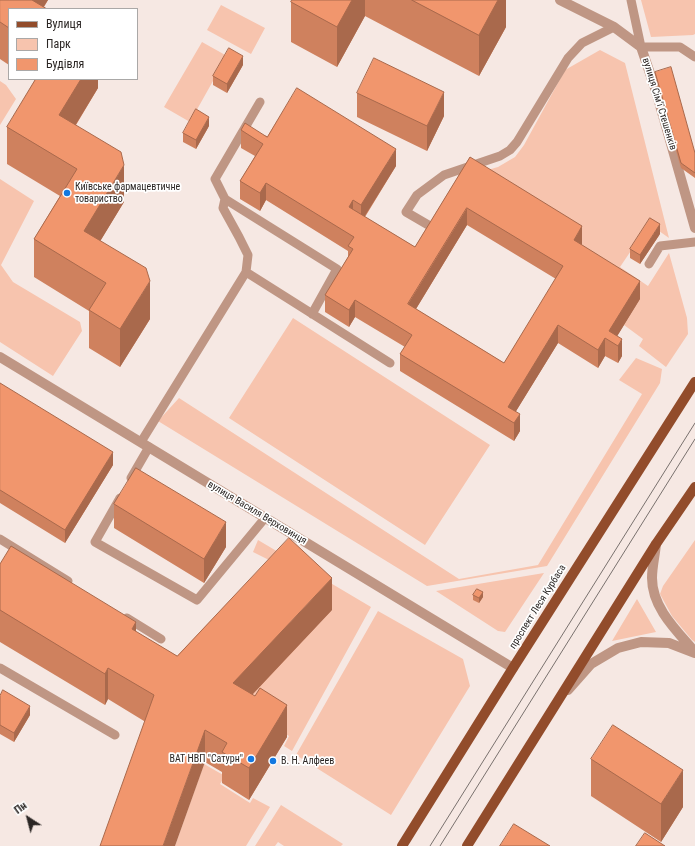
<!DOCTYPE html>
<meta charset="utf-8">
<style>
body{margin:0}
#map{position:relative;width:695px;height:846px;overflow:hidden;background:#f6e8e3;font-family:"Roboto Condensed",sans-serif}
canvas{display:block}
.legend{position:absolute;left:8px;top:8px;width:130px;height:72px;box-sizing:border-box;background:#fff;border:1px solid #aaa8a7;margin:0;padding:5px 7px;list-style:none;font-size:12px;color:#2b2624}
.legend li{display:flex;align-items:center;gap:8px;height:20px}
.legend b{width:20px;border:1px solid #aaa8a7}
.north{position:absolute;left:8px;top:798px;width:40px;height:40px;-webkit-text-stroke:3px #fff;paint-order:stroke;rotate:324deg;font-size:11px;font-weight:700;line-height:16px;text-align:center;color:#2b2624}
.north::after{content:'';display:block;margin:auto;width:14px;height:18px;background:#2b2624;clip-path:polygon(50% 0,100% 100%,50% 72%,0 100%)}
</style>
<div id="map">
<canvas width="695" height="846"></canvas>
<ul class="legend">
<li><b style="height:5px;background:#924c2b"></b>Вулиця</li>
<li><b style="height:11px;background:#f7c4ae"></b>Парк</li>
<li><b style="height:11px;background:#f1966d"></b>Будівля</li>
</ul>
<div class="north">Пн</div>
</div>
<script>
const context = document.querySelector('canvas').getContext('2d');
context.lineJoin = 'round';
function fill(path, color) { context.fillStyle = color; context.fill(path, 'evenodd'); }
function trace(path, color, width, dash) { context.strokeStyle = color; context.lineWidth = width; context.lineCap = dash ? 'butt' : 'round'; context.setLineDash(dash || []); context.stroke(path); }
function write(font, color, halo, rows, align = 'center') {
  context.font = font + ' "Roboto Condensed",sans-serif'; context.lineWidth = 3.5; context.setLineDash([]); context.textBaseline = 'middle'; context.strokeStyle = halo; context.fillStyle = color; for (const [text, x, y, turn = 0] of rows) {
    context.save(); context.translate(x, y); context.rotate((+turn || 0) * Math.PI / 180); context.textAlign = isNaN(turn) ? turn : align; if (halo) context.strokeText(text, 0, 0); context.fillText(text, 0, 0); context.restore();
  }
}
fill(new Path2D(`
 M641,0H695V34L693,35L651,37Z
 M221,5L265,28L251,54L207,30Z
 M202,42L227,56L190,122L164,107Z
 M600,50L625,63L669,238L649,224L620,267L648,286L669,253L687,318L688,334L666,367L639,346L643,339L624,325L640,299L574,258L582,243L470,175L498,167L515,157L524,145L565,70Z
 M0,81L6,85L16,99L0,125Z
 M0,179L34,201L1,265L13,282L80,322L82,331L53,376L0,342Z
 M293,318L490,445L425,545L229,418Z
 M636,358L662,369L660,383L547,566L427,586L158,421L179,398L459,579L538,565L642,394L619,380Z
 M258,540L371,607L292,751L284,746L289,736L260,718L234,713L332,610L289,570L253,552Z
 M695,540V642L692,640L672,616L660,594L663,586Z
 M544,573L505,632L498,631L436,591Z
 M637,599L656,632L612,641Z
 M378,611L463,659L470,686L391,815L296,755Z
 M204,764L225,776L220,784L250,803L253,798L270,807L246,846H175Z
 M281,805L343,844L341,846H284L278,842L275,846H255Z`), '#f7c4ae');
trace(new Path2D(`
 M631,0L641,47H680L695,57
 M225,199L215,179L260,102
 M430,226L406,212L417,195L444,175L500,156L510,150L517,142L568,58L582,43L614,27
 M649,264L660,246L695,242
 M246,272L390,363
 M141,442L246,272L248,255L239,237L223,208L225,199L337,269L312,314
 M131,478L149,447
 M120,498L95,542L197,600L265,518
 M0,539L68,581
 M127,618L161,639
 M0,668L115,735`), '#bf9684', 9);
trace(new Path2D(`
 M560,0L614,27L641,47L656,91L695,228
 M0,357L513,668
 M656,544C655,555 652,567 652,578C652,608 677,631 695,652
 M568,690L591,664L618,648L641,642L669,643L695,653`), '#bf9684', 10);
trace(new Path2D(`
 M402,846L513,668L695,382
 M467,846L656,544L695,487`), '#924c2b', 10);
trace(new Path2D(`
 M430,846L695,423
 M440,846L695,439`), '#79716e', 1);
fill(new Path2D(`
 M0,0H48L44,7L9,9V65L0,59Z
 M292,0H506V27L479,76L365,16L337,67L291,42V2Z
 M243,65L227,93L213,85V76Z
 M655,72L695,153V178L681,168L655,77Z
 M32,79H98V88L76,125L124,202L100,241L150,319L120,367L89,348V311L34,277V239L60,196L7,164V127L35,80Z
 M357,93L444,116L427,151L357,117Z
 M209,126L196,149L183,142V133Z
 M241,130L396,166L365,217L415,247L470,157L582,244L581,245L640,299L617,336L622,356L618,363L605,356L598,368L558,343L516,411L520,431L514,441L400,371V354L405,347L355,317L349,327L325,312V295L348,257V251L266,200L260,211L240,199V181L255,156L241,148ZM467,225L556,279L504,363L416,309Z
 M660,234L640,264L630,258V249Z
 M0,383L113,465L65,543L0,503Z
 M114,504L226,547L204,583L114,528Z
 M0,564L136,632L177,656L332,610L252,695L287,737L249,800L222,783V772L205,762L144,721L108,699L105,705L0,642Z
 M473,595L483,597L479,603L473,600Z
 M0,696L30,715L14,742L0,734Z
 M591,759L683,807L661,842L591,796Z`), '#cf815e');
fill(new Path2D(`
 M27,0H48L42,9Z
 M352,0H365V16L337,67V27Z
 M498,0H506V27L479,76V35Z
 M243,56V65L227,93V84Z
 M81,79H98V88L59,152V115Z
 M444,92V116L427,151V126Z
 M209,117V126L196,149V140Z
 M396,149V166L361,222V205Z
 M124,165V202L84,268V231Z
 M266,183V200L260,211V193Z
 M353,200V217L349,207Z
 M467,208V225L408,322V304Z
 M660,224V234L640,264V255Z
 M582,226V244L574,258V240Z
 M150,281V319L120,367V329Z
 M640,281V299L613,343L609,331Z
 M355,300V317L349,327V310Z
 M558,325V343L510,421L508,407Z
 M605,338V356L598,368V350Z
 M622,339V356L618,363V346Z
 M520,414V431L514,441V423Z
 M113,452V465L65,543V530Z
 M226,522V547L204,583V559Z
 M332,578V610L233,715V683Z
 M483,592V597L479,603V598Z
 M136,622V654L132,629Z
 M108,668V699L105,705V674Z
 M287,705V737L249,800V768Z
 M30,706V715L14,742V733Z
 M205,730V762L175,846H163Z
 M683,770V807L661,842V804Z`), '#a9694c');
const building = new Path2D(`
 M0,0H32L47,9H9V28L0,22Z
 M292,0H352L337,27L291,2Z
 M412,0H498L479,35Z
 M229,48L243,56L227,84L213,76Z
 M374,58L444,92L427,126L357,93Z
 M671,67L695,153V173L681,163L655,72Z
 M36,79H81L59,115L121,152L124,165L84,231L146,268L150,281L120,329L89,310L106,283L34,239L77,169L7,127Z
 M297,88L396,149L361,205L353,200L349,207L415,247L470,157L582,226L574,240L640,281L609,331L622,339L618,346L605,338L598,350L558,325L508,407L520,414L514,423L400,354L412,335L355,300L349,310L325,295L353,249L348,246L354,237L266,183L260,193L240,181L263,144L241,130L245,123L267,137ZM467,208L563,266L504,363L408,304Z
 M196,109L209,117L196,140L183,133Z
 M650,218L660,224L640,255L630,249Z
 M0,383L113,452L65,530L0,490Z
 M136,468L226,522L204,559L114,504Z
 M289,538L332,578L233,683L255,696L260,688L287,705L249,768L222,752L227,743L205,730L163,846H100L154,695L108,668L105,674L0,610V564L11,546L136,622L132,629L177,656Z
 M477,589L483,592L479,598L473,595Z
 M3,690L30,706L14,733L0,725V696Z
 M613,725L683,770L661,804L591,759Z
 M514,824L550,846H500Z
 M645,833L665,846H636Z`);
fill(building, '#f1966d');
trace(building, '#a9694c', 1);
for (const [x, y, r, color] of [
 [67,193,4,"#1378e0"],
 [251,759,4,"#1378e0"],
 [273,761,4,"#1378e0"]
]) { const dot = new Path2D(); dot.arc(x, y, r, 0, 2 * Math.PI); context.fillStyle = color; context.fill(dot); trace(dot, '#fff', 1.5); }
write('10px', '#2b2624', '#fff', [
 ["вулиця Сімʼї Стешенків",659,104,73],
 ["вулиця Василя Верховинця",257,513,31],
 ["проспект Леся Курбаса",538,607,-58]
]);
write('10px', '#2b2624', '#fff', [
 ["Київське фармацевтичне",75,187],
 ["товариство",75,199],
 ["ВАТ НВП \"Сатурн\"",243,759,"right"],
 ["В. Н. Алфеев",281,761]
], 'left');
</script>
